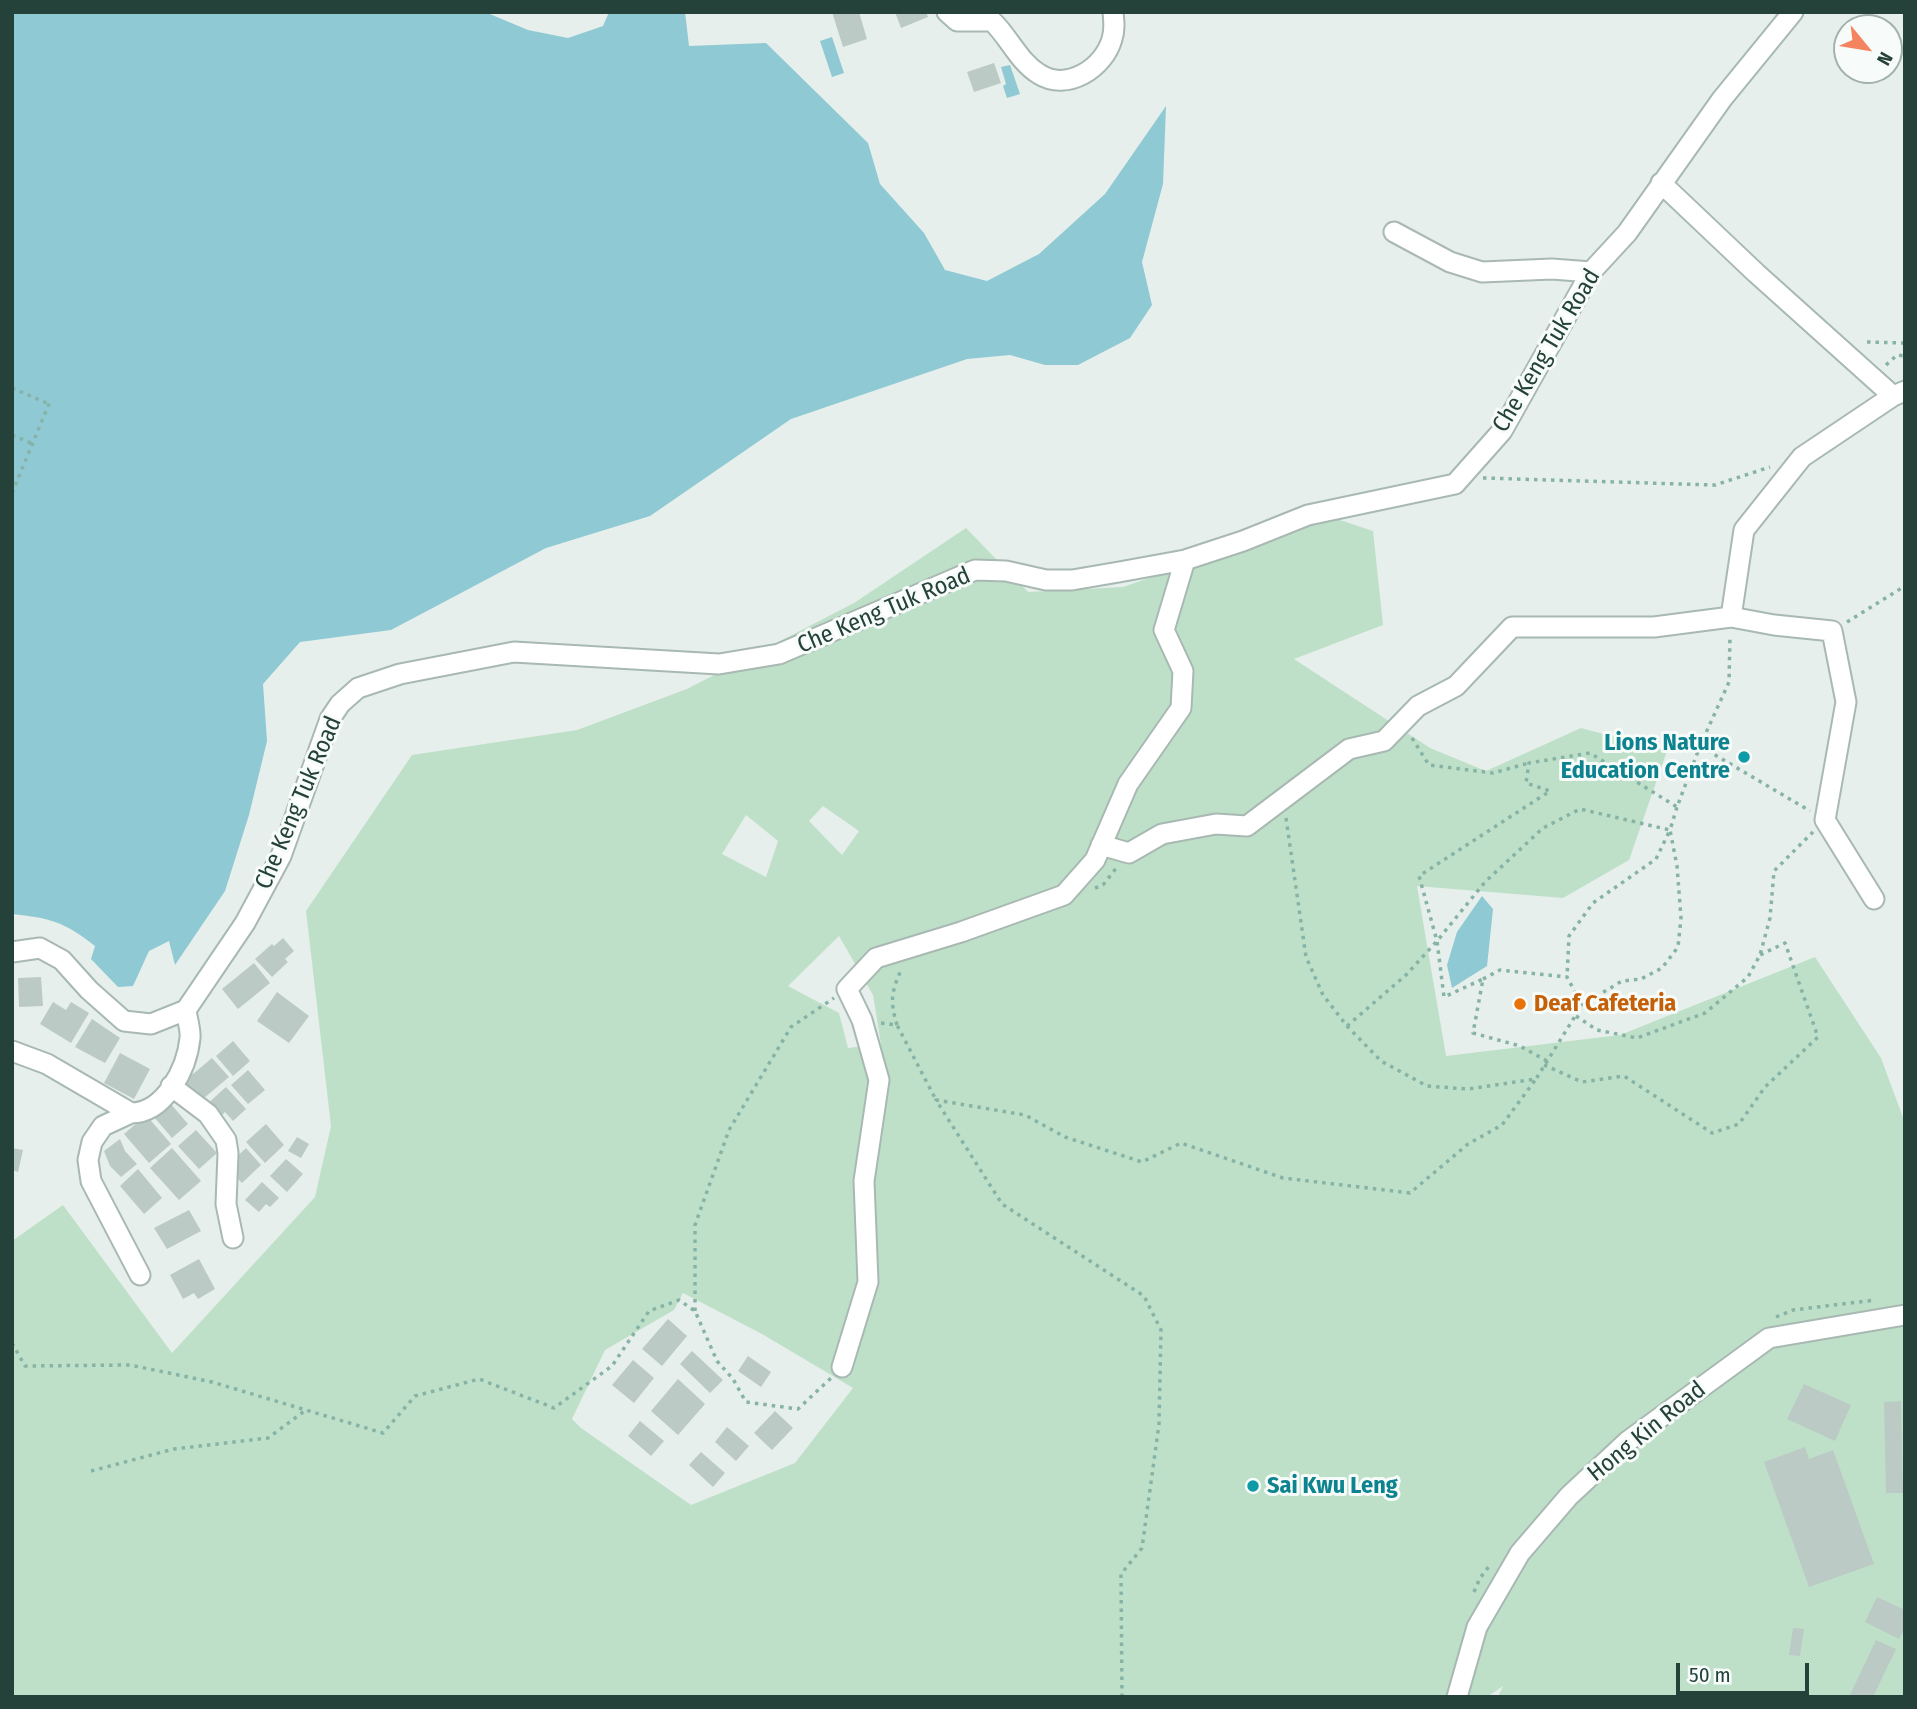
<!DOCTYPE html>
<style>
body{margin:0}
#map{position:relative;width:1917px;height:1709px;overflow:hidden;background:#e6efeb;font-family:"Fira Sans Condensed",sans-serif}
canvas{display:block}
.frame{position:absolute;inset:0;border:14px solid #24423a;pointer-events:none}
.north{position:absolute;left:1833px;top:14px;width:70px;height:70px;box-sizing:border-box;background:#f7fbf9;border:2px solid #a3b1ad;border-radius:50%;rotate:120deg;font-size:19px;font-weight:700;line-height:28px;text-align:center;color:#24423a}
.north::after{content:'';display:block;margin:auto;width:24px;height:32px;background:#f4845f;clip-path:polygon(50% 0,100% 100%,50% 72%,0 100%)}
.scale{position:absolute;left:1676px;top:1663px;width:133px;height:32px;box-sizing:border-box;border:4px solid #24423a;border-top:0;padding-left:9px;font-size:21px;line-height:24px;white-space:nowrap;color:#24423a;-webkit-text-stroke:5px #f7fbf9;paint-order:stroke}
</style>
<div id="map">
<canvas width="1917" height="1709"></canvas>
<div class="frame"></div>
<div class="north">N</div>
<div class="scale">50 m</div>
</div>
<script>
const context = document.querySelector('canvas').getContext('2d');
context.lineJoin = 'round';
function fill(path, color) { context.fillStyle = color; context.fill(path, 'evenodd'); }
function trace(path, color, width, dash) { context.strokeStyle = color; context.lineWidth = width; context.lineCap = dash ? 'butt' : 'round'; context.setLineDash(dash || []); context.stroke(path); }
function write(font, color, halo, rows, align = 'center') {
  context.font = font + ' "Fira Sans Condensed",sans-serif'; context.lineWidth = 6; context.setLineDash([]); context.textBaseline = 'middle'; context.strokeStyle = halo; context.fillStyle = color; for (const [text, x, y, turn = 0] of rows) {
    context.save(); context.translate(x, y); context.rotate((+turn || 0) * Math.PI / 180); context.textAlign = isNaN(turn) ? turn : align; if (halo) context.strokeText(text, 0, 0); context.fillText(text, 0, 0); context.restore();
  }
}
fill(new Path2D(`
 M1328,516L1373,531L1383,625L1294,659L1430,748L1486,771L1581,728L1667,751L1629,860L1563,898L1417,886L1446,1056L1620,1035L1815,957L1881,1058L1905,1123V1697H1498L1503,1686L1487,1697H12V1241L63,1205L172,1353L315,1197L331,1126L306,911L412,755L577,730L687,689L854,603L966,528L1028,592L1123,587ZM823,806L859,831L842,855L809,821ZM746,815L778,841L766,877L722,854ZM839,936L873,995L881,1044L848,1048L839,1013L788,986ZM683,1293L762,1334L853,1388L795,1463L691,1505L581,1428L572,1419L605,1350L674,1310Z`), '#bfe0c8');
fill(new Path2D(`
 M12,12H485L528,30L568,38L603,26L609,12H685L689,46L766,43L868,143L880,184L924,233L945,270L987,281L1039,254L1105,194L1166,106L1163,184L1142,262L1152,305L1130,338L1078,365H1045L1010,355L967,359L791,419L650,516L546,548L391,630L300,642L263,684L267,741L249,815L225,891L175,965L169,941L149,951L133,986L118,987L91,959L95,946C65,922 50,918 12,914Z
 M832,37L844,73L832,77L820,41Z
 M1010,65L1020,94L1007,98L1003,86L1006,84L1001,67Z
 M1482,896L1493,909L1487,966L1452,988L1447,965L1457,932Z`), '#8ec9d4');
fill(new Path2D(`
 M832,12H859L867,39L843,47Z
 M895,12H926L928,17L901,28Z
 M994,63L1001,83L974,92L967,72Z
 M283,938L294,951L285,959L288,962L272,977L255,959L272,944L274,946Z
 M254,963L270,983L238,1009L222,989Z
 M41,977L43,1006L19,1007L18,978Z
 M277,992L309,1016L289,1043L257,1021Z
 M53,1002L66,1010L71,1002L89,1013L71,1043L40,1024Z
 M92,1019L120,1038L105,1063L75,1047Z
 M233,1041L250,1061L233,1076L216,1056Z
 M120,1053L150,1069L134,1099L104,1083Z
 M212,1058L229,1077L198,1103L181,1084Z
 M248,1070L265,1090L248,1104L231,1085Z
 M226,1087L246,1109L233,1121L225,1112L218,1119L206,1105Z
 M170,1103L188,1124L172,1138L154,1117Z
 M146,1115L171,1144L149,1163L124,1134Z
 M266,1124L284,1145L265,1163L246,1142Z
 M196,1130L217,1153L199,1169L178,1146Z
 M297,1137L309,1144L301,1158L288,1151Z
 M120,1139L125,1151L137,1164L121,1177L110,1166L104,1151Z
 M12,1148L23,1150L18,1172L12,1170Z
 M172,1148L201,1181L179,1200L150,1168Z
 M246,1148L261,1165L242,1183L226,1167Z
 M286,1159L303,1174L287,1192L270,1176Z
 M138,1169L162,1198L144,1214L120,1186Z
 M262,1182L279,1198L270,1207L266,1204L259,1212L245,1200Z
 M189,1210L201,1231L167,1249L154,1228Z
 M199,1259L215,1289L198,1299L194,1293L183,1299L170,1275Z
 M668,1319L687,1336L662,1366L642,1349Z
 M692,1351L723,1380L710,1393L680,1364Z
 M748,1356L771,1372L761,1387L738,1371Z
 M633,1360L654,1378L634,1403L612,1385Z
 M678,1379L705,1404L678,1435L651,1411Z
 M1804,1384L1851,1405L1835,1441L1787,1419Z
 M1901,1401L1903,1493H1886L1884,1402Z
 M775,1411L793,1428L772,1450L754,1433Z
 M640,1421L664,1441L651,1456L628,1436Z
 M727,1427L749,1446L736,1461L715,1442Z
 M1805,1447L1809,1459L1833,1450L1874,1564L1809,1587L1764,1462Z
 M701,1452L725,1473L713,1487L689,1465Z
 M1877,1597L1905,1610V1628L1899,1639L1865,1622Z
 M1793,1628L1804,1629L1800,1656L1789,1655Z
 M1876,1640L1896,1649L1873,1697H1849Z`), '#bbcac4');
const minor = new Path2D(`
 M947,12L957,21H992C1009,37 1019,62 1039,74C1067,92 1104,68 1112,39C1115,30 1114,22 1113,12
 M1661,183L1756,273L1893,396
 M1394,232L1450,262L1482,272L1552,269L1591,272
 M1101,845L1129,853L1162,834L1216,824L1247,826L1349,749L1384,741L1418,706L1456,686L1512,627H1654L1731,617
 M1874,899L1825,820L1846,702L1832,631L1774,625L1731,617L1744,530L1802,457L1893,396L1905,391
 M12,952L40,948L62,960L89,990L124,1021L151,1024L186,1010
 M12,1051L47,1064L131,1113C165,1113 187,1068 190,1038C191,1030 187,1019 186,1010L245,923L281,856L330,719L340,704L358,688L400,674L514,652L719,664L779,654L975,570L1006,571L1046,580H1072L1119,572L1185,560L1243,541L1308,515L1455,484L1502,431L1591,272L1627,233L1722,99L1793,12
 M171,1086L208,1114L226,1140L228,1153L226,1204L233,1238
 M131,1113L103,1126L92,1142L88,1160L91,1181L140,1275
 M842,1367L868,1282L864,1181L879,1080L862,1020L847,989L876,958L961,932L1064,895L1095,860L1128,784L1181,708L1183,671L1164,630L1185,560
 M1457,1697L1477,1627L1520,1553L1569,1496L1628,1441L1769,1338L1905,1315`);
trace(minor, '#a8b8b2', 23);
trace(new Path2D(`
 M1867,342L1905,343
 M1886,365L1897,355L1905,356
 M12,388L49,404
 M12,435L33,444
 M1483,478L1715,485L1770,467
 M12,493L51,399
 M1847,622L1905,586
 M1412,738L1429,765L1493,773L1529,763
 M1700,746L1810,811
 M1286,818L1306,957L1323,995L1347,1026L1381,1061L1427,1086L1468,1089L1536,1079L1582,1005L1622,981L1641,979L1662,968L1678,947L1681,918L1677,866L1670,830L1677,807
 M1095,888L1103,885L1117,867
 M1483,979L1500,970L1567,977L1582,1005
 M1576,1016L1597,1030L1637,1038L1705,1013L1748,977L1760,955L1770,918L1774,871L1813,832
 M881,1023L897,1025L936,1100
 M897,1025C890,1001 891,993 901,970
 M1347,1026L1406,975L1437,941L1485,882L1543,828L1580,809L1670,830L1656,859L1593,903L1569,936L1567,977
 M1547,1061L1520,1046L1473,1033L1483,979L1444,997L1437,941L1419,876L1550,791L1526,783L1529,763L1590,753L1677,807L1700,746L1729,682L1730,636
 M1544,1065L1582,1082L1624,1076L1712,1133L1739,1124L1765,1087L1818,1037L1785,943L1760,955
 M695,1311V1225L729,1130L791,1027L834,998
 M1776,1317L1793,1310L1875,1300
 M12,1343L25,1366L130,1365L212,1382L383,1433L415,1396L479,1379L554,1408L612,1366L649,1311L679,1300L695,1311L717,1361L733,1379L746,1402L798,1409L831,1378
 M91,1471L174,1449L268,1438L306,1410
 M1474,1592L1480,1578L1490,1565
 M1122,1697L1121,1574L1142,1548L1159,1424L1161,1330L1144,1296L1002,1204L936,1100L1025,1115L1065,1137L1142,1162L1181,1143L1283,1178L1410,1193L1468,1144L1502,1125L1536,1079`), '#86b3a5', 3.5, [3.5, 5]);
trace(minor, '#fff', 19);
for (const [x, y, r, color] of [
 [1744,757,7,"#0f9aa8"],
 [1520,1004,7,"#e8710a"],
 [1253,1486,7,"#0f9aa8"]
]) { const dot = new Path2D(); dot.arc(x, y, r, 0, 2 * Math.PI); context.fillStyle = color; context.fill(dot); trace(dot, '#f7fbf9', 2.5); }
write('24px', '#24423a', '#f7fbf9', [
 ["Che Keng Tuk Road",1547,351,-59],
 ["Che Keng Tuk Road",884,611,-23],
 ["Che Keng Tuk Road",299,803,-67],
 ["Hong Kin Road",1647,1432,-39]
]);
write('bold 24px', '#0d838f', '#f7fbf9', [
 ["Lions Nature",1730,743],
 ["Education Centre",1730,771],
 ["Sai Kwu Leng",1267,1486,"left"]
], 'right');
write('bold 24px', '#c56008', '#f7fbf9', [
 ["Deaf Cafeteria",1534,1004]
], 'left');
</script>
